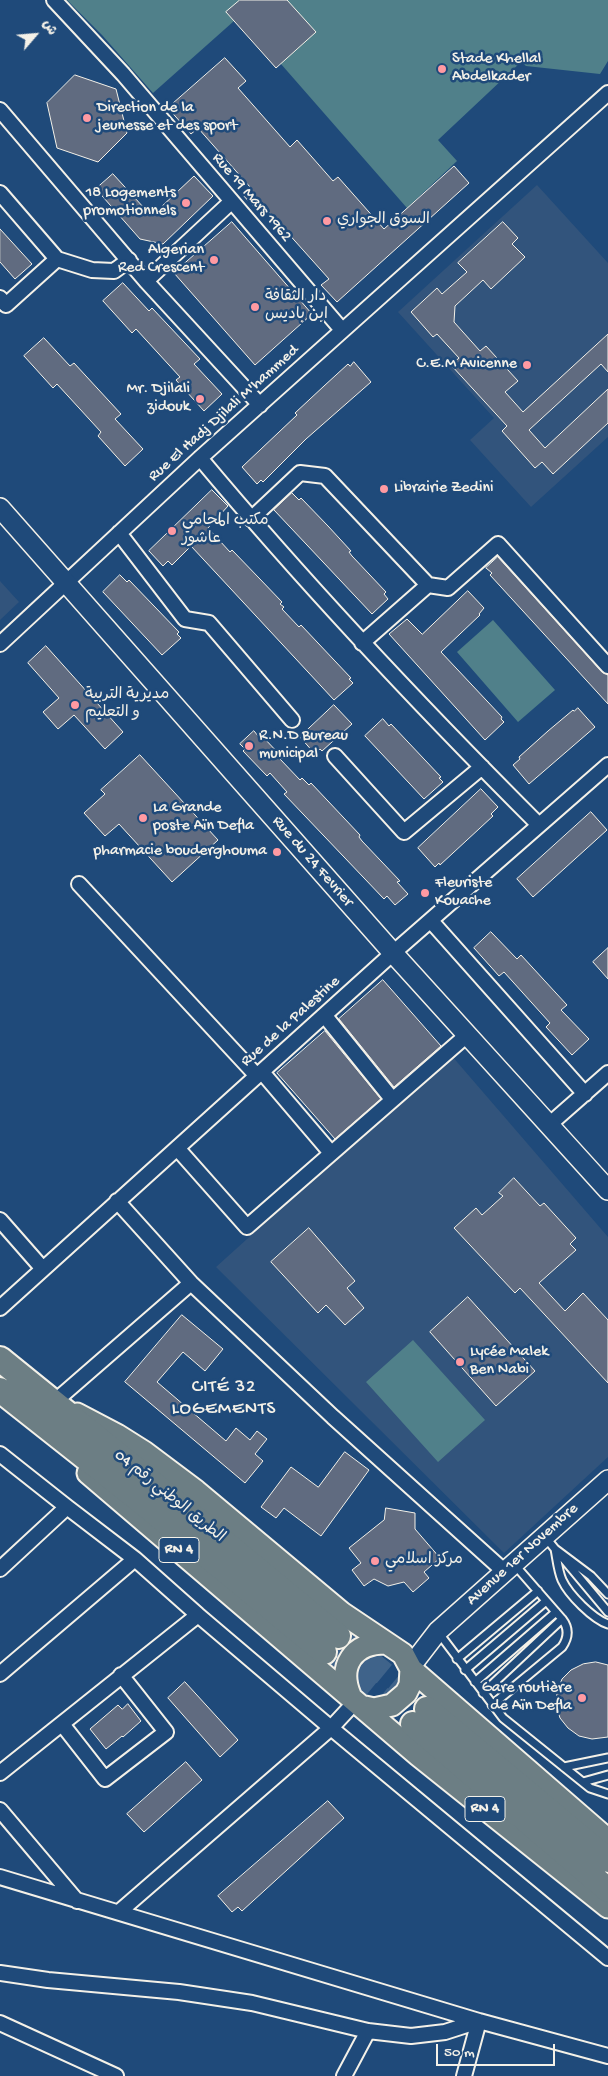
<!DOCTYPE html>
<meta charset="utf-8">
<style>
body{margin:0}
#map{position:relative;width:608px;height:2076px;overflow:hidden;background:#1f4a7a;font-family:"Gochi Hand","Playpen Sans Arabic",sans-serif}
canvas{display:block}
.north{position:absolute;left:10px;top:10px;width:50px;height:50px;-webkit-text-stroke:4px #1f4a7a;paint-order:stroke;rotate:63deg;font-size:14px;font-weight:700;line-height:20px;text-align:center;color:#f4f1e8}
.north::after{content:'';display:block;margin:auto;width:18px;height:22px;background:#f4f1e8;clip-path:polygon(50% 0,100% 100%,50% 72%,0 100%)}
.scale{position:absolute;left:436px;top:2044px;width:119px;height:22px;box-sizing:border-box;border:2px solid #f4f1e8;border-top:0;padding-left:6px;font-size:15px;line-height:18px;white-space:nowrap;color:#f4f1e8;-webkit-text-stroke:4px #1f4a7a;paint-order:stroke}
</style>
<div id="map">
<canvas width="608" height="2076"></canvas>
<div class="north">ش</div>
<div class="scale">50 m</div>
</div>
<script>
const context = document.querySelector('canvas').getContext('2d');
context.lineJoin = 'round';
function fill(path, color) { context.fillStyle = color; context.fill(path, 'evenodd'); }
function trace(path, color, width, dash) { context.strokeStyle = color; context.lineWidth = width; context.lineCap = dash ? 'butt' : 'round'; context.setLineDash(dash || []); context.stroke(path); }
function write(font, color, halo, rows, align = 'center') {
  context.font = font + ' "Gochi Hand","Playpen Sans Arabic",sans-serif'; context.lineWidth = 5; context.setLineDash([]); context.textBaseline = 'middle'; context.strokeStyle = halo; context.fillStyle = color; for (const [text, x, y, turn = 0] of rows) {
    context.save(); context.translate(x, y); context.rotate((+turn || 0) * Math.PI / 180); context.textAlign = isNaN(turn) ? turn : align; if (halo) context.strokeText(text, 0, 0); context.fillText(text, 0, 0); context.restore();
  }
}
fill(new Path2D(`
 M537,185L608,263V437L531,507L470,440L494,418L398,312Z
 M0,581L19,602L0,620Z
 M451,1055L608,1237V1457L504,1553L216,1267Z`), '#32547c');
fill(new Path2D(`
 M67,0H608V61L600,74L526,66L521,62L438,140L457,161L407,208L281,64L234,21L153,93L102,35Z
 M493,620L555,690L518,722L457,652Z
 M413,1340L485,1420L438,1462L366,1382Z`), '#50808a');
const building = new Path2D(`
 M240,0H287L316,32L276,68L226,12Z
 M225,58L246,81L238,88L290,147L297,140L333,181L338,177L384,229L454,166L469,183L337,302L321,285L329,279L269,212L263,217L242,194L250,187L198,128L191,134L168,108Z
 M75,75L116,89L127,133L98,162L57,148L47,103Z
 M113,174L145,209H159L194,176L213,196L163,244L140,239L96,189Z
 M232,222L312,314L255,365L174,273Z
 M503,222L518,238L512,244L525,257L491,289L483,280L455,306L454,322L480,351L486,346L518,381L505,392L523,412L608,334V372L601,364L529,430L545,448L608,389V423L553,474L542,462L535,468L502,431L507,426L451,365L459,358L437,334L433,337L411,312L437,288L442,294L467,272L458,263Z
 M0,229L32,264L15,279L0,262Z
 M123,283L149,311L152,308L200,359L194,364L222,394L204,411L176,380L180,377L136,329L132,333L103,301Z
 M44,338L70,366L74,363L121,414L115,419L143,449L125,466L98,436L101,432L57,384L53,388L24,356Z
 M354,362L371,382L306,439L263,482L261,480L257,484L242,467L297,415L295,413L324,386L348,364L350,366Z
 M212,490L228,506L208,528L230,552L232,550L259,578L282,602L280,604L284,607L282,609L299,627L301,625L351,678L349,679L353,683L334,700L191,546L172,565L168,561L163,566L149,551Z
 M292,493L299,500L301,498L328,526L351,551L349,552L352,556L386,592L384,594L388,599L372,614L274,510Z
 M498,557L602,672L608,675V704L490,575L492,573L486,568Z
 M120,575L127,582L129,580L179,632L177,634L181,638L162,655L103,592Z
 M468,591L484,608L479,614L480,615L441,652L502,717L501,719L504,722L485,740L389,634L407,619L422,634Z
 M46,646L123,732L105,749L74,715L58,729L43,712L59,698L28,663Z
 M334,705L352,724L322,751L320,749L315,754L300,737Z
 M578,708L595,727L529,784L513,765L520,759L519,757L548,731L573,710L574,711Z
 M383,719L389,726L391,724L441,777L439,778L443,782L424,799L365,736Z
 M254,731L259,737L261,735L283,758L280,759L300,780L302,778L309,785L311,783L360,835L359,837L362,841L400,881L397,882L408,894L395,905L387,896L384,899L284,794L287,792L270,773L267,776L243,751L245,749L240,744Z
 M140,755L218,840L172,882L119,824L105,836L84,813L105,794L101,790Z
 M481,789L498,807L491,814L493,816L440,865L439,863L435,867L418,848Z
 M591,812L607,830L533,897L517,879Z
 M491,932L517,959L521,955L567,1005L561,1010L589,1039L572,1055L546,1027L550,1023L504,972L499,976L474,948Z
 M608,948V979L593,962Z
 M383,980L441,1046L394,1087L339,1019Z
 M325,1031L381,1099L335,1139L277,1073Z
 M514,1178L540,1206L544,1203L576,1238L570,1244L576,1250L539,1283L565,1311L583,1293L608,1320V1383L520,1288L515,1293L454,1228L476,1208L482,1215L503,1196L499,1193Z
 M309,1228L355,1281L347,1288L364,1308L345,1325L326,1305L318,1313L271,1262Z
 M468,1297L535,1371L496,1406L430,1332Z
 M182,1315L223,1349L205,1371L183,1352L157,1382L226,1441L236,1428L250,1440L257,1431L267,1439L255,1454L263,1461L245,1483L125,1382Z
 M345,1452L369,1470L321,1536L284,1508L276,1518L261,1507L291,1467L318,1487Z
 M386,1508L415,1513V1529L440,1558L424,1572L429,1578L413,1592L404,1582L388,1586L374,1579L364,1586L352,1570L361,1563L349,1548L384,1520Z
 M596,1662L608,1665V1737L592,1739L579,1736L568,1728L560,1718L556,1705L557,1692L562,1679L571,1670L583,1664Z
 M185,1682L238,1740L220,1757L168,1698Z
 M128,1704L141,1721L123,1737L122,1736L106,1749L90,1729L118,1705L122,1709Z
 M186,1762L202,1780L144,1832L127,1814Z
 M328,1801L344,1818L242,1911L238,1907L232,1912L218,1896Z`);
fill(building, '#606b80');
trace(building, '#f4f1e8', 1);
trace(new Path2D(`
 M338,1636L427,1709
 M324,1652L413,1724`), '#3f638a', 24, [24, 12]);
const lane = new Path2D(`
 M546,1538L555,1549L591,1576L608,1594
 M555,1549C557,1559 558,1571 562,1580C569,1595 593,1619 608,1624
 M562,1557L608,1612
 M438,1632L503,1718L590,1788L608,1794
 M457,1659L538,1591
 M465,1670L546,1601
 M475,1682L556,1612
 M483,1693L562,1619
 M492,1705L562,1647C569,1637 569,1628 562,1619L514,1564
 M564,1767L608,1758
 M583,1782L608,1775`);
const street = new Path2D(`
 M54,0L123,74L342,330
 M0,110L146,281L260,405
 M0,193L57,259
 M146,281L231,202
 M0,298L6,305L57,259L92,270L114,271L129,260
 M200,458C307,586 421,707 539,825
 M251,519L300,473L325,476L428,585
 M119,533L185,619L209,623L292,720
 M362,643L428,585L448,588L498,544L608,666
 M0,644L200,458L608,93
 M335,756L404,832L482,767
 M79,884L257,1076
 M431,921L585,1094
 M325,1016L392,1099
 M262,1072L331,1153
 M550,1124L608,1073
 M177,1148L247,1227L467,1035
 M117,1201L191,1283L333,1417L505,1572
 M0,1220L43,1269
 M0,1308L393,953L608,765
 M53,1403L191,1283
 M0,1454L67,1507L135,1559L198,1615L331,1728L608,1958
 M0,1569L67,1507
 M0,1674L135,1559
 M62,1724L105,1779L166,1732L121,1675
 M0,1773L198,1615
 M0,1810L77,1901
 M0,1877L479,2021L608,2056
 M119,1912L331,1728L356,1701
 M0,1973L48,1980L179,1992L252,2003L368,2031L411,2036L445,2032L479,2021
 M0,2023L116,2076
 M344,2076L368,2031
 M464,2076L479,2021`);
const secondary = new Path2D(`
 M0,508L393,953L608,1190
 M411,1666L438,1631L608,1480`);
const primary = new Path2D(`
 M77,1414L117,1435L144,1452L196,1491L342,1613L403,1654L411,1669L410,1685L406,1693L392,1705L374,1709L365,1707
 M88,1473L418,1755L608,1907
 M411,1669L608,1840
 M350,1695C338,1666 353,1643 385,1643`);
const highway = new Path2D(`
 M0,1359L142,1474L338,1636
 M0,1390L138,1499L324,1652
 M427,1709L608,1860
 M413,1724L608,1890`);
trace(lane, '#f4f1e8', 11);
trace(street, '#f4f1e8', 18);
trace(secondary, '#f4f1e8', 22);
trace(primary, '#f4f1e8', 25);
trace(highway, '#f4f1e8', 28);
trace(lane, '#1f4a7a', 7);
trace(street, '#1f4a7a', 14);
trace(secondary, '#1f4a7a', 19);
trace(primary, '#6c7e84', 21);
trace(highway, '#6c7e84', 24);
for (const [x, y, r, color] of [
 [442,69,5,"#ff9aa2"],
 [87,118,5,"#ff9aa2"],
 [186,203,5,"#ff9aa2"],
 [327,221,5,"#ff9aa2"],
 [214,260,5,"#ff9aa2"],
 [255,307,5,"#ff9aa2"],
 [527,365,5,"#ff9aa2"],
 [200,399,5,"#ff9aa2"],
 [384,489,5,"#ff9aa2"],
 [172,531,5,"#ff9aa2"],
 [75,705,5,"#ff9aa2"],
 [249,746,5,"#ff9aa2"],
 [143,818,5,"#ff9aa2"],
 [277,852,5,"#ff9aa2"],
 [425,893,5,"#ff9aa2"],
 [460,1362,5,"#ff9aa2"],
 [375,1561,5,"#ff9aa2"],
 [582,1698,5,"#ff9aa2"]
]) { const dot = new Path2D(); dot.arc(x, y, r, 0, 2 * Math.PI); context.fillStyle = color; context.fill(dot); trace(dot, '#1f4a7a', 2); }
for (const [x, y, w] of [
 [179,1550,40],
 [485,1809,40]
]) { const box = new Path2D(); box.roundRect(x - w / 2, y - 12.5, w, 25, 4); context.fillStyle = '#1f4a7a'; context.fill(box); trace(box, '#f4f1e8', 1); }
write('bold 15px', '#f4f1e8', null, [
 ["RN 4",179,1550],
 ["RN 4",485,1809]
]);
write('16px', '#f4f1e8', '#1f4a7a', [
 ["Stade Khellal",452,60],
 ["Abdelkader",452,78],
 ["Direction de la",97,109],
 ["jeunesse et des sport",97,127],
 ["18 Logements",176,194,"right"],
 ["promotionnels",176,212,"right"],
 ["السوق الجواري",337,221],
 ["Algerian",204,251,"right"],
 ["Red Crescent",204,269,"right"],
 ["دار الثقافة",265,298],
 ["ابن باديس",265,316],
 ["C.E.M Avicenne",517,365,"right"],
 ["Mr. Djilali",190,390,"right"],
 ["zidouk",190,408,"right"],
 ["Librairie Zedini",394,489],
 ["مكتب المحامي",182,522],
 ["عاشور",182,540],
 ["مديرية التربية",85,696],
 ["و التعليم",85,714],
 ["R.N.D Bureau",259,737],
 ["municipal",259,755],
 ["La Grande",153,809],
 ["poste Aïn Defla",153,827],
 ["pharmacie bouderghouma",267,852,"right"],
 ["Fleuriste",435,884],
 ["Kouache",435,902],
 ["Lycée Malek",470,1353],
 ["Ben Nabi",470,1371],
 ["مركز اسلامي",385,1561],
 ["Gare routière",572,1689,"right"],
 ["de Aïn Defla",572,1707,"right"]
], 'left');
write('16px', '#f4f1e8', '#1f4a7a', [
 ["Rue 19 Mars 1962",251,198,49],
 ["Rue El Hadj Djilali M'hammed",224,414,-42],
 ["Rue du 24 Fevrier",312,862,49],
 ["Rue de la Palestine",291,1022,-42],
 ["الطريق الوطني رقم 04",169,1497,39],
 ["Avenue 1er Novembre",523,1555,-42]
]);
context.letterSpacing = '1px';
write('19px', '#f4f1e8', '#1f4a7a', [
 ["CITÉ 32",224,1388],
 ["LOGEMENTS",224,1410]
]);
context.letterSpacing = '0px';
</script>
